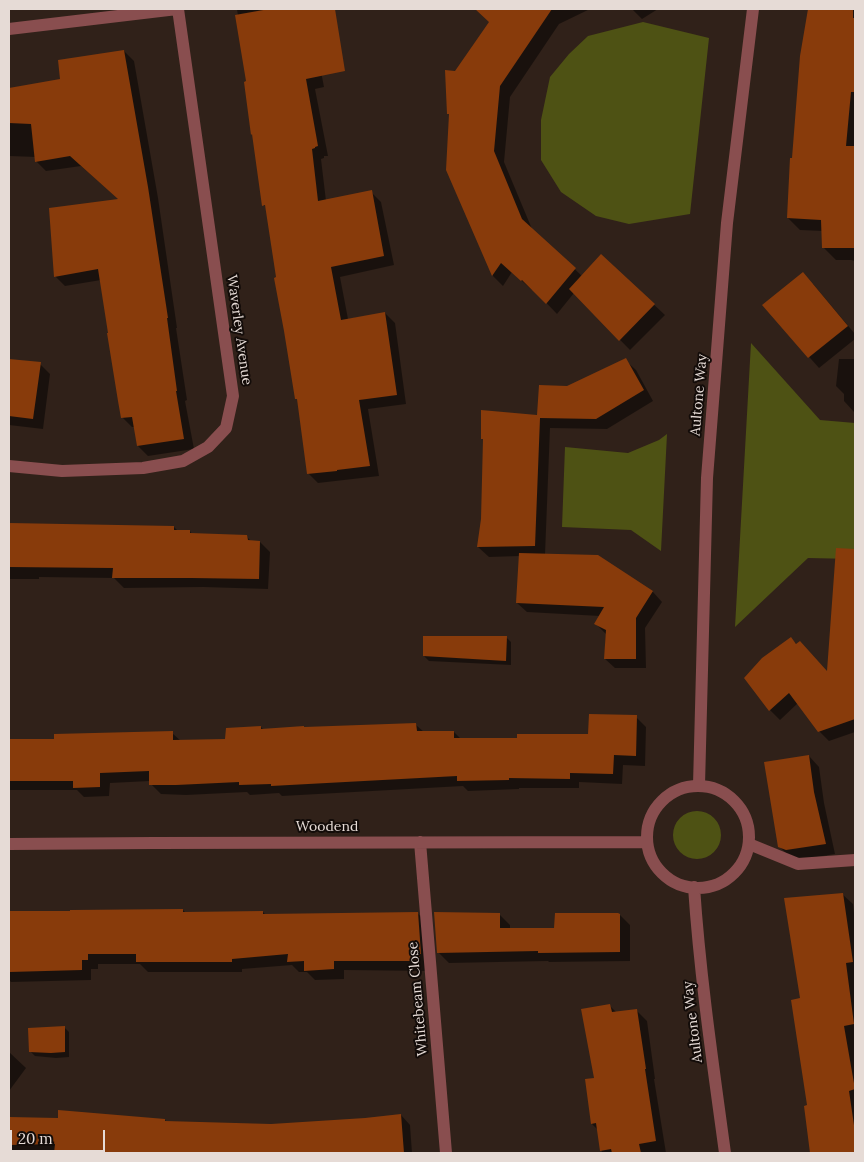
<!DOCTYPE html>
<style>
body{margin:0}
#map{position:relative;width:864px;height:1162px;overflow:hidden;background:#302119;font-family:Lora,serif}
canvas{display:block}
.frame{position:absolute;inset:0;border:10px solid #e6dbd6;pointer-events:none}
.scale{position:absolute;left:10px;top:1130px;width:95px;height:22px;box-sizing:border-box;border:2px solid #e6dbd6;border-top:0;padding-left:6px;font-size:15px;line-height:18px;white-space:nowrap;color:#e6dbd6;-webkit-text-stroke:4px #130c09;paint-order:stroke}
</style>
<div id="map">
<canvas width="864" height="1162"></canvas>
<div class="frame"></div>
<div class="scale">20 m</div>
</div>
<script>
const context = document.querySelector('canvas').getContext('2d');
context.lineJoin = 'round';
function fill(path, color) { context.fillStyle = color; context.fill(path, 'evenodd'); }
function trace(path, color, width, dash) { context.strokeStyle = color; context.lineWidth = width; context.lineCap = dash ? 'butt' : 'round'; context.setLineDash(dash || []); context.stroke(path); }
function write(font, color, halo, rows, align = 'center') {
  context.font = font + ' Lora,serif'; context.lineWidth = 4; context.setLineDash([]); context.textBaseline = 'middle'; context.strokeStyle = halo; context.fillStyle = color; for (const [text, x, y, turn = 0] of rows) {
    context.save(); context.translate(x, y); context.rotate((+turn || 0) * Math.PI / 180); context.textAlign = isNaN(turn) ? turn : align; if (halo) context.strokeText(text, 0, 0); context.fillText(text, 0, 0); context.restore();
  }
}
fill(new Path2D(`
 M643,22L709,38L690,214L629,224L596,216L561,192L541,160V120L550,77L569,54L588,36Z
 M751,343L820,420L855,423V559L808,558L735,627Z
 M667,434L661,551L631,530L562,527L565,447L628,453L659,440Z
 M673 835a24 24 0 1 1 48 0a24 24 0 1 1-48 0Z`), '#4e5214');
fill(new Path2D(`
 M237,9H309L324,87L315,89L328,156H324V158L321,159L326,201L371,192L381,202L394,265L340,277L348,319L385,313L395,323L406,404L368,409L379,476L318,483L308,473L298,400L267,208L264,205Z
 M485,9H590L559,24L510,97L504,162L532,229L582,276L601,255L665,315L630,350L574,293L557,314L533,289L532,290L512,272L503,286L493,276L447,170L450,115L448,113L456,72L490,22L482,14Z
 M632,9H658L642,19Z
 M809,9H855V261L851,260H836L824,248L823,231L800,230L788,218L801,56Z
 M124,51L134,61L158,198L177,328H176L187,400L185,401L194,449L148,456L138,446L135,427H132L122,417L101,280L65,286L55,276L120,200L81,166L46,171L36,161V157L9,156V89L62,80Z
 M813,284L855,334V339L819,368L763,305Z
 M839,359H855V412H854L844,401V394L836,386Z
 M625,360L636,370L653,401L607,429L550,428L545,555L597,556L653,592L662,602L645,628L646,668H615L605,659L606,634L596,624L600,616L527,612L517,603L520,556L489,557L478,547L482,519L484,440L482,438L538,416L568,388Z
 M9,361L40,364L50,374L43,429L9,425Z
 M9,524L174,527L178,531H190L192,534L246,536L251,541L260,542L270,552L268,589L203,587L124,588L114,578L39,577V579H9Z
 M840,594L855,596V732L829,741L819,731L798,703L780,720L770,710L745,678L791,639L828,673Z
 M506,637L511,642V665L429,661L424,656Z
 M636,717L646,727L645,766L623,765L622,784L579,782V788H519V789L468,791L463,786L282,796L279,793L250,795L247,792L186,795L161,794L151,784L150,781L110,783L109,796L84,797L77,790H9V740H55L172,733L181,741L226,740L261,727L264,730L416,725L424,732H454L461,739H518L589,735Z
 M809,756L819,767L824,803L835,854L797,860L790,857L779,846Z
 M842,894L853,904L855,922V1036H854L855,1044V1153H812L805,1107L808,1106L801,999Z
 M183,910L186,913L263,912L266,915L417,913L428,923L430,971L344,970V979L315,980L307,972H299L292,965L242,969V972H148L140,964H98V969H91V980L11,982L9,980V912L71,913Z
 M500,915L510,925V930H556L620,915L630,925V961L549,962L548,961L449,963L439,953Z
 M609,1005L617,1013L636,1010L647,1021L655,1079H654L666,1153H602L598,1130L592,1124L596,1079Z
 M64,1027L69,1032V1057L56,1058L35,1056L30,1051Z
 M9,1052L26,1068L9,1091Z
 M401,1115L410,1125L412,1153H9V1118L165,1120L167,1122L271,1125L365,1119Z`), '#0007');
fill(new Path2D(`
 M269,9H335L345,71L306,79L318,146L315,147V148L312,149L318,201L372,190L384,256L331,267L341,320L385,312L397,395L359,400L370,466L337,470V471L307,474L297,399H295L284,331L274,278L276,277L265,205L262,206L252,134L251,135L244,82L246,81L235,15Z
 M475,9H552L500,86L494,151L522,219L576,268L546,304L522,280L521,281L501,263L492,276L446,170L449,114H447L445,70L455,71L489,22Z
 M808,9H853V18H855V92H851L846,146H855V248H822L821,220L787,218L790,158H792L800,56Z
 M124,50L148,187L168,318H167L177,391H176L184,439L137,446L132,417L121,418L118,401L107,333H108L98,269L54,277L49,208L118,199L70,156L35,162L31,124L9,123V88L60,79L58,60Z
 M601,254L655,304L619,341L569,289Z
 M803,272L848,326L808,358L762,305Z
 M626,358L644,390L596,419L540,418L535,546L477,547L481,519L483,439H481V410L537,415L539,385L567,386Z
 M9,359L41,362L33,419L9,416Z
 M9,523L174,526V530H190V533L247,535L248,540L260,541L259,579L192,578H112L113,568L9,567Z
 M836,548L855,549V719L818,732L789,693L769,711L744,678L762,658L791,637L796,644L800,641L827,671Z
 M519,553L598,555L653,591L636,618V659H604L606,630L594,624L604,607L516,603Z
 M423,636H507L506,661L423,656Z
 M589,714L637,715L636,756L614,755L613,774L570,773V779L509,778V780L457,781V776L271,786V784L239,785V782L176,785H149V771L100,773V787L73,788V781H9V739H54V734L173,731V740L225,739L226,728L261,726V729L304,726V727L416,723L417,731H454V738H517V734H588Z
 M809,755L814,792L826,844L786,850L778,847L764,762Z
 M843,893L853,962L846,963L854,1024L844,1026L855,1089L849,1091L855,1132V1153H810L804,1106L807,1105L791,1000L800,998L784,898Z
 M183,909V912L263,911V914L418,912L421,954H420V961H334V969L304,971V961L287,962L288,954L232,959V962H136V954H88V960H82V970L9,972V911H70V910Z
 M434,912L500,913V928H554L555,913H618L620,914V952L538,953V951L437,953Z
 M610,1004L612,1012L637,1009L646,1069H645L656,1141L639,1144L641,1153H612L611,1149L600,1151L596,1123L591,1124L585,1079L594,1078L581,1009Z
 M65,1026V1052L51,1053L29,1052L28,1028Z
 M58,1110L165,1119V1121L271,1124L365,1118L401,1114L404,1153H54L55,1144L9,1145V1117L58,1118Z`), '#883b0b');
trace(new Path2D(`
 M9,29L177,9
 M9,466L62,471L143,468L183,461L208,447L226,428L233,396L178,9
 M699,785L707,478L727,223L753,9
 M647 837a51 51 0 1 1 102 0a51 51 0 1 1-102 0Z
 M420,842L446,1153
 M9,844L154,843L646,842
 M749,844L798,864L855,860
 M694,887C700,976 713,1065 725,1153`), '#894e4f', 12);
write('14px', '#e6dbd6', '#130c09', [
 ["Waverley Avenue",239,330,82],
 ["Aultone Way",699,395,-85],
 ["Woodend",327,827],
 ["Whitebeam Close",418,999,-95],
 ["Aultone Way",693,1022,-97]
]);
</script>
